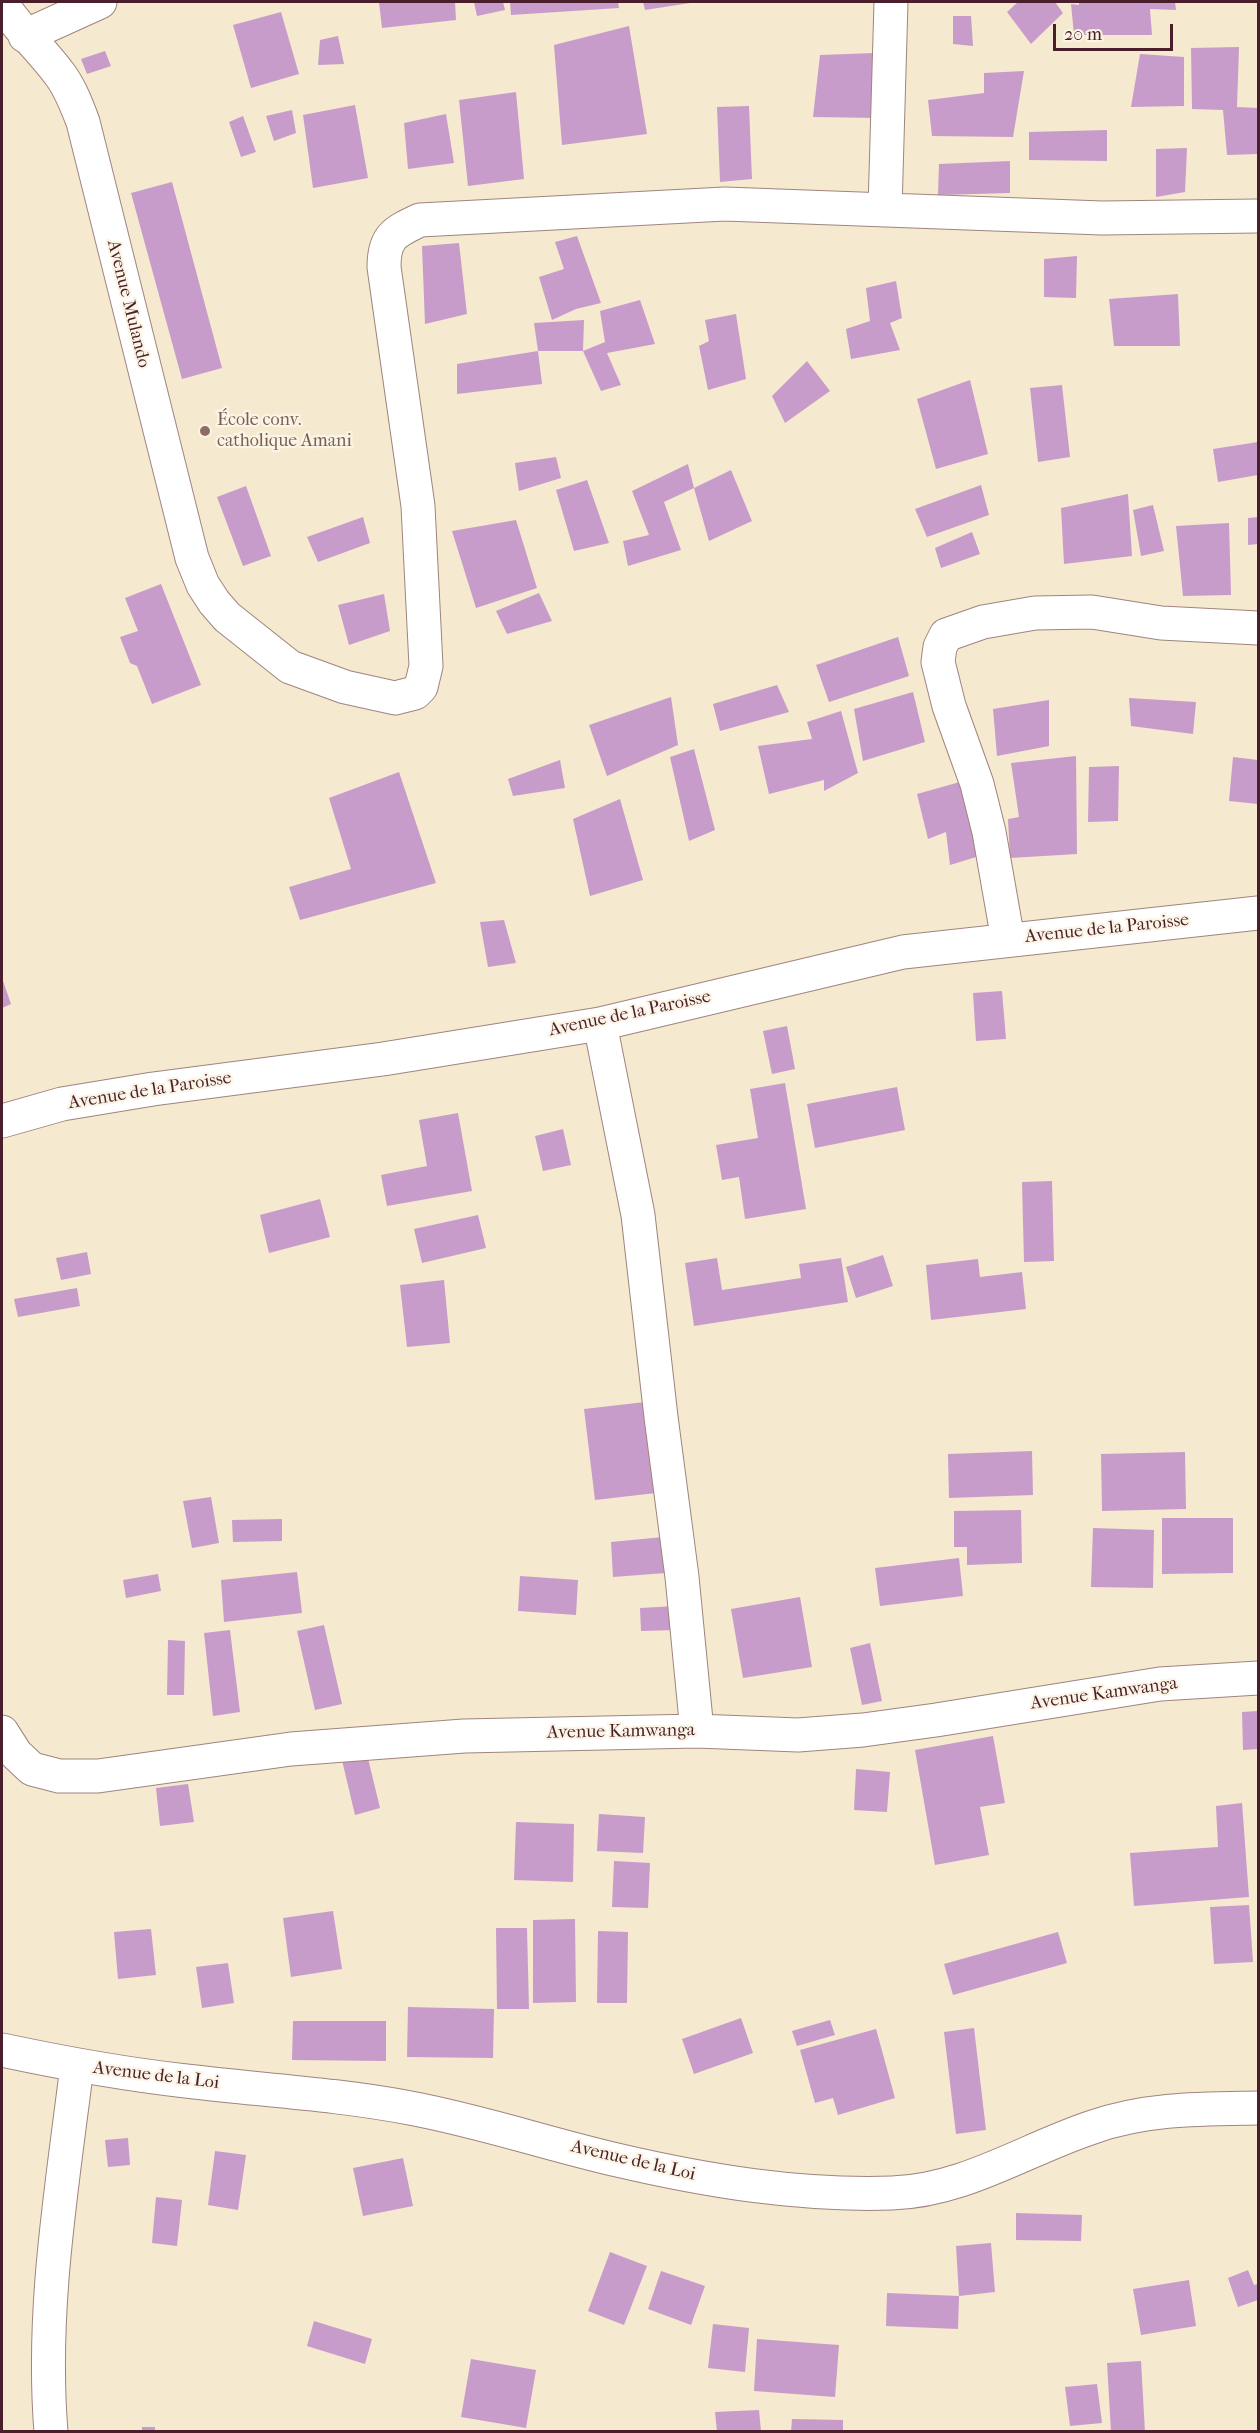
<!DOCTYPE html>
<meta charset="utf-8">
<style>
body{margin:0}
#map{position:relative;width:1260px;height:2433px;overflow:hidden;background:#f5e9d0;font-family:"IM FELL French Canon",serif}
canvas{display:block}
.frame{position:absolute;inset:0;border:3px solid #4a1f2b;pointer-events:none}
.scale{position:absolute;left:1053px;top:24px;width:120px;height:27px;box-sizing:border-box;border:3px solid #4a1f2b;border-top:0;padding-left:8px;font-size:18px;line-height:21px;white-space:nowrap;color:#4a1f2b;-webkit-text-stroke:4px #fcf5e5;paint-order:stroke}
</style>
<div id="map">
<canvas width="1260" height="2433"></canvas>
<div class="frame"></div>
<div class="scale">20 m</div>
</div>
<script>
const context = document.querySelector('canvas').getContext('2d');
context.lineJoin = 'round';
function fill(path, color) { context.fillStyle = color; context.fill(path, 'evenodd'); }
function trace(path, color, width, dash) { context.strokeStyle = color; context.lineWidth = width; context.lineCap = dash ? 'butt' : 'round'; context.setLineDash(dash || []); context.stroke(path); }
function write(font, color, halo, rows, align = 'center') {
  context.font = font + ' "IM FELL French Canon",serif'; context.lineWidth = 4.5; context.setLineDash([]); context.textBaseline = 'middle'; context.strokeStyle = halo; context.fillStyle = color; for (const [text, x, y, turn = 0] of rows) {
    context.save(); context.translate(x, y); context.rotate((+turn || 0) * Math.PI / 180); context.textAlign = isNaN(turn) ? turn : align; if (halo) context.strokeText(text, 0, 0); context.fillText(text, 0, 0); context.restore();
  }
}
fill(new Path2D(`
 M379,2H455L456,20L382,28Z
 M474,2H503L505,10L477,16Z
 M510,2H618L619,8L511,15Z
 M643,2H690V3L645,10Z
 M1018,2H1055L1063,13L1031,44L1007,12Z
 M1079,2H1175L1176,10L1150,9L1152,35H1074L1071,4L1079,5Z
 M281,12L299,74L251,88L233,25Z
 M953,16H971L973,46L953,44Z
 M629,26L647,134L562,145L554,45Z
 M338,36L344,64L318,65L320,40Z
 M1239,47L1237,107L1258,108V154L1227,155L1223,110L1192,109L1191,48Z
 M105,51L111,66L87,74L81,59Z
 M874,53L879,118L813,117L820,55Z
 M1140,54L1184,57V106L1131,107Z
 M1024,71L1013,137L932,136L928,100L984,93V73Z
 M516,92L524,179L468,186L459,100Z
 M355,105L368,178L313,188L303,115Z
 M749,106L752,179L720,182L717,107Z
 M292,110L296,133L274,141L266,116Z
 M446,114L454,163L408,169L404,123Z
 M243,116L256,152L241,157L229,122Z
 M1107,130V161L1029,160V132Z
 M1187,148L1185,192L1156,197V149Z
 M1010,161V193L938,195L939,164Z
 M172,182L222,368L182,379L131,193Z
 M577,236L601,303L576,309L552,320L539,277L564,269L555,242Z
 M459,243L467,314L425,324L422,246Z
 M1077,256L1076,298L1044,297V259Z
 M896,281L902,318L890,323L900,350L851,359L846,329L870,321L866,288Z
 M1178,294L1180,346H1114L1109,299Z
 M640,300L655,344L607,353L621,385L601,391L583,351L605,342L600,311Z
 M736,314L746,379L708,390L699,346L709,341L705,320Z
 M584,320L583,351H538L534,323Z
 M538,351L542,384L457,394V364Z
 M807,361L830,391L785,423L772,396Z
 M970,380L988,454L936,469L917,399Z
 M1062,385L1070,457L1038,462L1030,388Z
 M1258,442V475L1218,482L1213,449Z
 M556,457L561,478L519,491L515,463Z
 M688,464L694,488L664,502L681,550L628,566L623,541L649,535L632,491Z
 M731,470L752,521L709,541L694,488Z
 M587,480L609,543L574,551L556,490Z
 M981,485L989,515L927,537L915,509Z
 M246,486L271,556L243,566L217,497Z
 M1128,494L1132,556L1064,564L1061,508Z
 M1153,505L1164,551L1141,556L1133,510Z
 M363,517L370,543L318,562L307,537Z
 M1258,517V544L1248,545V518Z
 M516,520L537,588L476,608L452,531Z
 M1229,523L1231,595L1183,596L1176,526Z
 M972,532L980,554L941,568L935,548Z
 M161,584L201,685L152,704L137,666L130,663L120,637L138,631L125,598Z
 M539,593L552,621L507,634L496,611Z
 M384,594L390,631L349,645L338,605Z
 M898,637L909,676L829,702L816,665Z
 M777,685L789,712L720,731L713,704Z
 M913,692L925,742L863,761L854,709Z
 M671,697L678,745L607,776L589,725Z
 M1129,698L1196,702L1193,734L1131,726Z
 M1049,700V746L997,756L993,709Z
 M841,711L858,773L824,791V780L769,794L758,746L812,739L807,722Z
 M694,749L715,830L689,841L670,757Z
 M1076,756L1077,854L1010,858L1008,819L1019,817L1011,763Z
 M1233,757L1258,760V804L1229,801Z
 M560,760L565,788L513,796L508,779Z
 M1119,766L1118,821L1088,822L1089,767Z
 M399,772L436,883L300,920L289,887L351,869L329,798Z
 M967,780L986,854L950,865L946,832L928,839L917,794Z
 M620,799L643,880L590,896L573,819Z
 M504,920L516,963L488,967L480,922Z
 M2,978L11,1004L2,1008Z
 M1002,991L1006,1039L976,1041L973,993Z
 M787,1026L795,1069L772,1074L763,1031Z
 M785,1083L806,1209L745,1219L739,1177L722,1180L716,1145L758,1138L750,1089Z
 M897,1087L905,1130L815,1148L807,1104Z
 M458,1113L472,1191L387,1206L381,1175L427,1166L419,1120Z
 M563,1129L571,1165L543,1171L535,1136Z
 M1052,1181L1054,1261L1024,1262L1022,1182Z
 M320,1199L330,1237L269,1253L260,1215Z
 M478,1215L486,1248L422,1263L414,1229Z
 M87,1252L91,1274L61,1280L56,1258Z
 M883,1255L893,1286L856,1298L846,1267Z
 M717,1258L722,1290L801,1278L799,1264L841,1258L848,1302L694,1326L685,1263Z
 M978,1259L980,1277L1022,1272L1026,1309L931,1320L926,1265Z
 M444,1280L450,1343L407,1347L400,1285Z
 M77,1288L80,1306L18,1317L14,1299Z
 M645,1402L656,1493L595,1500L584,1409Z
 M1032,1451L1033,1495L949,1498L948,1454Z
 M1185,1452L1186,1509L1102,1511L1101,1454Z
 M211,1497L219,1543L192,1548L183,1501Z
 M1021,1510L1022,1563L967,1565V1547H954V1511Z
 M1162,1518H1233V1573L1162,1574Z
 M282,1519V1541L233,1542L232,1520Z
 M1093,1528L1154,1530L1153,1588L1091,1587Z
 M663,1537L666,1573L613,1577L611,1542Z
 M959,1558L963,1596L880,1606L875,1568Z
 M297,1572L302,1613L224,1622L221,1580Z
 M158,1574L161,1591L126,1598L123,1580Z
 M520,1576L578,1580L576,1615L518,1611Z
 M800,1597L812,1667L743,1678L731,1609Z
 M676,1606L677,1630L641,1631L640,1608Z
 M324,1625L342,1704L315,1710L297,1631Z
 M230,1630L240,1712L213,1716L204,1633Z
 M168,1640L185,1641L184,1695H167Z
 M870,1643L882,1701L862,1705L850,1648Z
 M1258,1711V1749L1243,1750L1242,1712Z
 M993,1736L1005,1803L980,1807L989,1855L935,1865L915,1750Z
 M366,1750L380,1808L355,1815L341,1756Z
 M856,1769L890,1772L887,1812L854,1810Z
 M188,1784L194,1822L160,1826L156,1788Z
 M1242,1803L1249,1897L1134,1906L1130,1853L1218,1847L1216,1806Z
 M599,1814L645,1817L643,1853L597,1851Z
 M516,1822L574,1824L573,1882L514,1880Z
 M614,1861L650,1863L648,1908L612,1907Z
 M1249,1905L1253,1962L1214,1964L1210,1907Z
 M333,1911L342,1969L291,1977L283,1918Z
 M575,1919L576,2002L533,2003V1920Z
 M496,1928H527L529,2009H497Z
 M151,1929L156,1975L118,1979L114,1932Z
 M598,1931L628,1932L627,2003H597Z
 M1058,1932L1067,1963L953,1995L944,1964Z
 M228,1963L234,2003L202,2008L196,1967Z
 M408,2007L494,2009L493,2058L407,2057Z
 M741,2018L753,2053L694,2074L682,2039Z
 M830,2020L835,2035L797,2046L792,2031Z
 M293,2021H386V2061L292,2060Z
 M974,2028L986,2130L956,2134L944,2032Z
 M876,2029L895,2098L838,2115L833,2098L815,2103L800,2050Z
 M128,2138L130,2165L108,2167L105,2140Z
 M215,2151L246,2155L238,2210L208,2205Z
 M403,2158L413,2206L363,2216L353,2168Z
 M156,2197L182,2200L177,2246L152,2243Z
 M1016,2213L1082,2215L1081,2241L1016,2240Z
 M991,2243L995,2292L959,2296L956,2246Z
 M610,2252L647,2266L624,2325L588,2311Z
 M1248,2270L1254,2285L1258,2284V2300L1238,2307L1228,2278Z
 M661,2271L705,2286L691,2325L648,2309Z
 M1189,2280L1196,2326L1141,2335L1133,2289Z
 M887,2293L959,2296L958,2329L886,2326Z
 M314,2321L372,2339L365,2364L307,2346Z
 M713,2324L749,2328L745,2372L708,2368Z
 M757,2339L839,2345L835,2397L754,2391Z
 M471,2359L536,2370L526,2428L461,2417Z
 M1141,2361L1145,2432H1111L1107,2363Z
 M1097,2384L1102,2423L1070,2426L1065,2387Z
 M759,2410L761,2431L717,2432L715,2412Z
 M792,2419L843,2420V2432H791Z
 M142,2427H155V2432H142Z`), '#c89cca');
const minor = new Path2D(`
 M2,4C19,30 43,51 61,76C71,90 77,106 83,122L192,558L203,585L214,602L227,617L290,667L345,687L395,698L415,693L421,687L426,666L418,506L384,267C384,237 394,232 420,220L725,204L1102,218L1258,216
 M25,36L100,2
 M885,209L891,2
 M1008,940L989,832L977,784L949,706L938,662L940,647L946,635L983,622L1035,613L1092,612L1161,623L1258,628
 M600,1024L638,1215L661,1417L682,1577L697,1731
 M2,1121L62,1104L153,1089L383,1059L600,1024L903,952L1258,913
 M2,1732L16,1754L32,1769L59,1776H98L291,1749L464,1736L697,1731L798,1735L863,1730L936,1720L1160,1684L1258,1678
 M2,2050C63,2063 124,2074 186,2081C261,2090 336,2094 410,2108C480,2121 548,2144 617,2160C707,2181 799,2196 892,2193C964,2191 1026,2149 1093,2127C1147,2108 1202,2109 1258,2108
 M51,2432C41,2309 62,2188 77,2066`);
trace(minor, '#a0847e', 35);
trace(minor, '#fff', 33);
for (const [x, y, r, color] of [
 [205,431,6,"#8d6e63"]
]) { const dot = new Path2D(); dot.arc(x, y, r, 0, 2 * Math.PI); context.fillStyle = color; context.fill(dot); trace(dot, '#fcf5e5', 2); }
write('18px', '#4a1f2b', '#fcf5e5', [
 ["Avenue Mulando",128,304,76],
 ["Avenue de la Paroisse",1107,929,-6],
 ["Avenue de la Paroisse",630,1014,-12],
 ["Avenue de la Paroisse",150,1091,-9],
 ["Avenue Kamwanga",1104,1694,-8],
 ["Avenue Kamwanga",621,1732,-1],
 ["Avenue de la Loi",156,2076,7],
 ["Avenue de la Loi",633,2161,13]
]);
write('18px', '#785e54', '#fcf5e5', [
 ["École conv.",217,421],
 ["catholique Amani",217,442]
], 'left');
</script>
